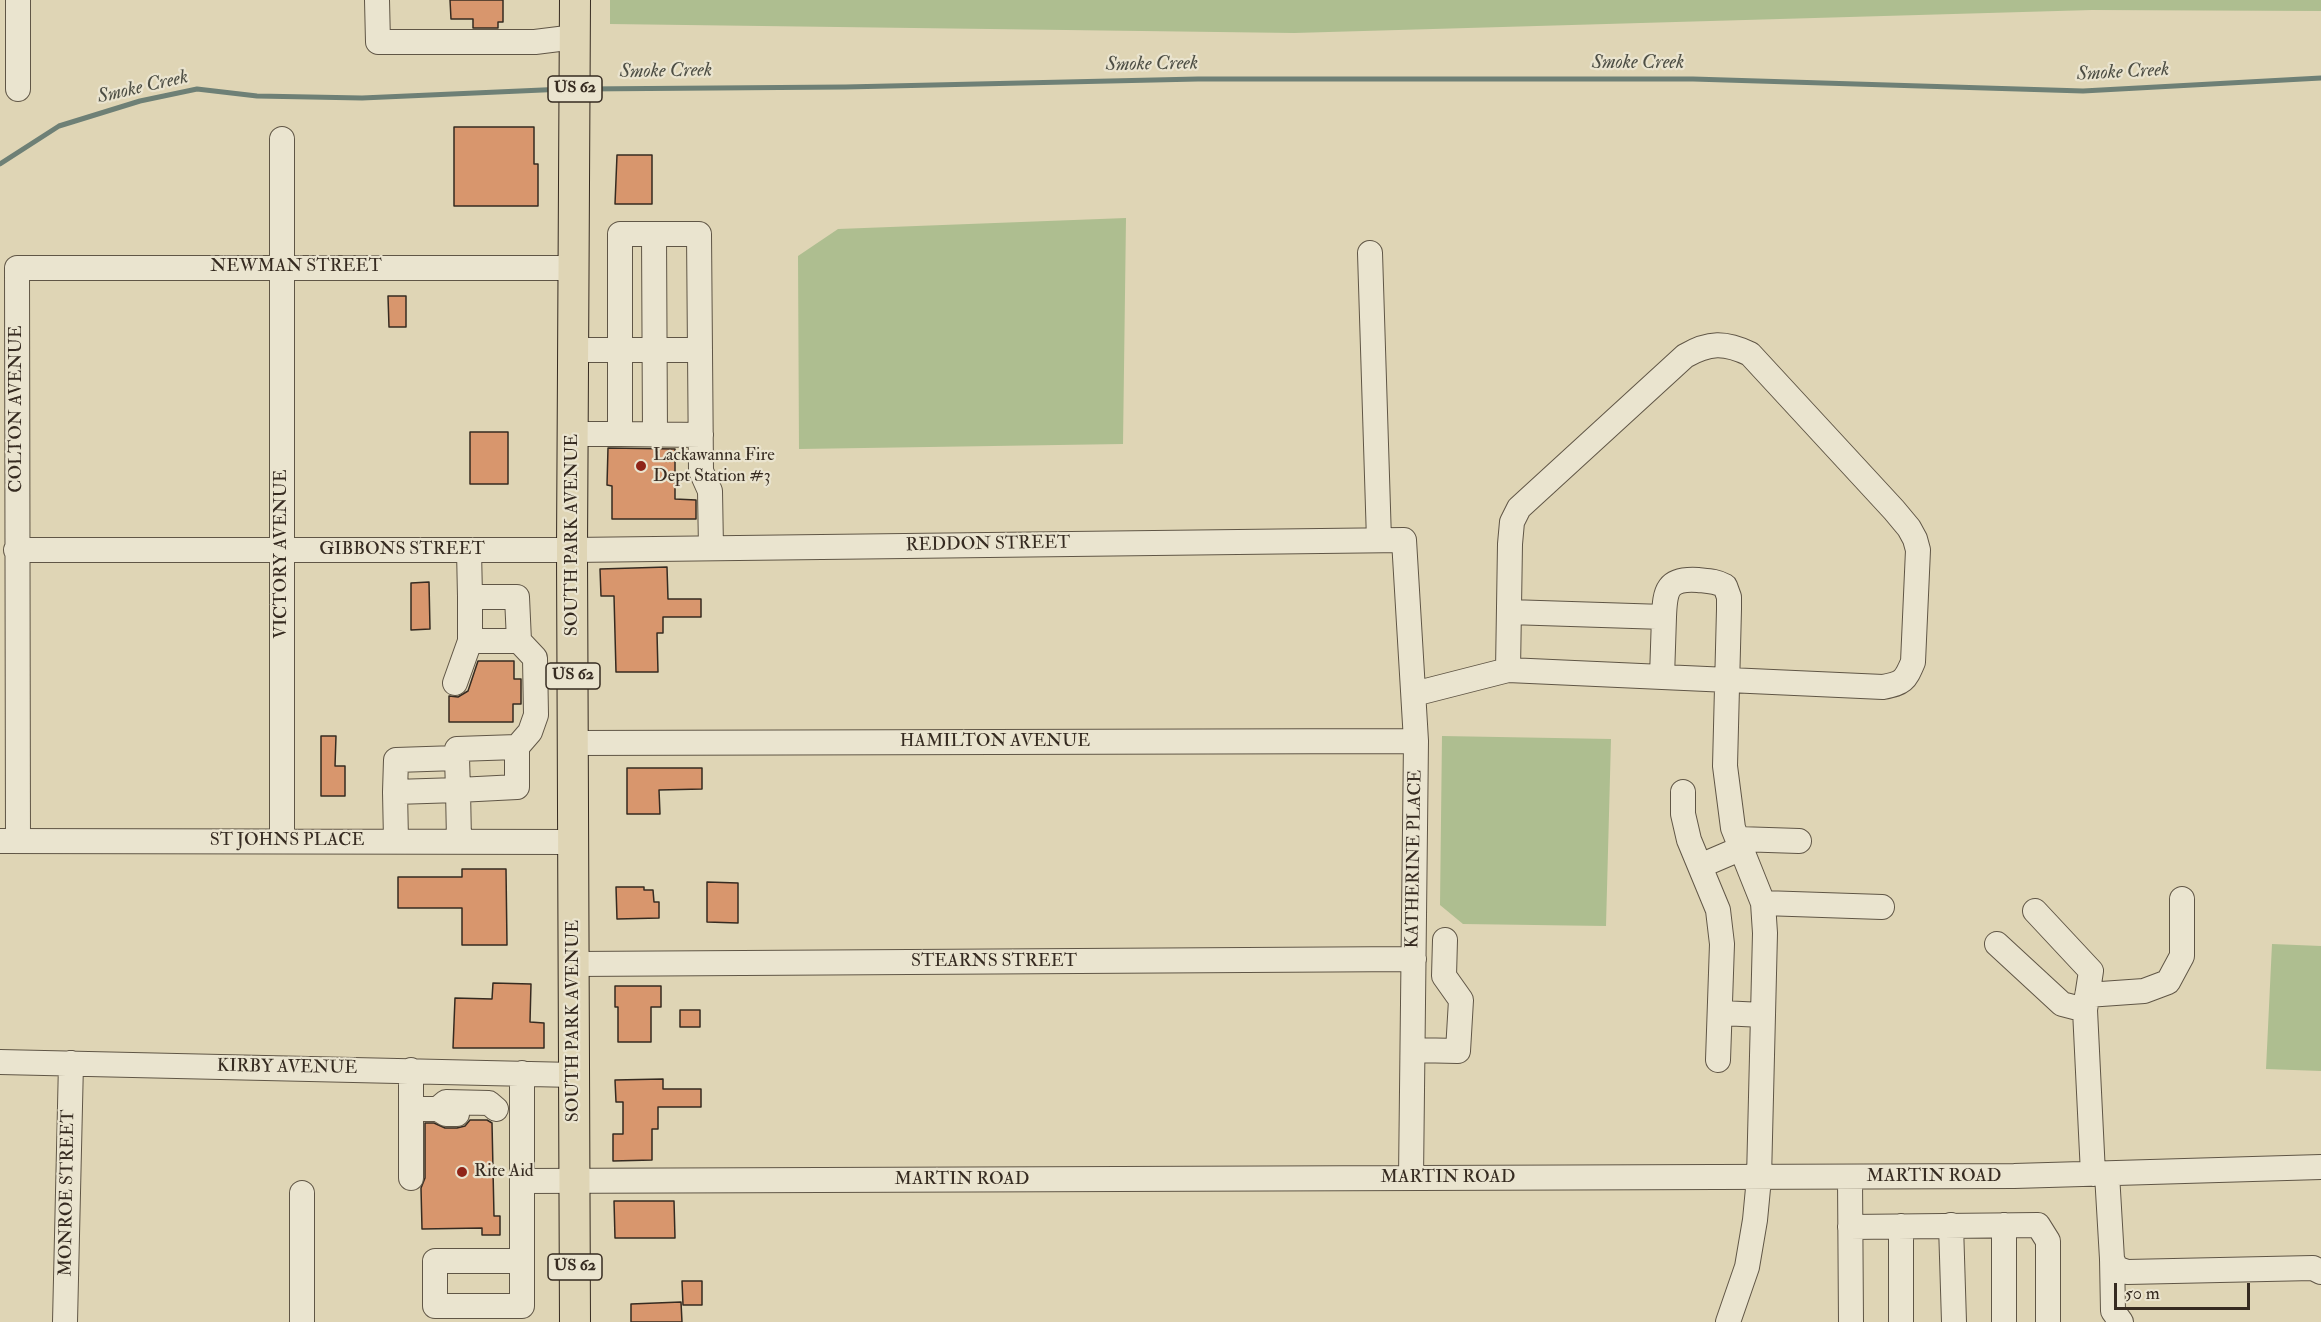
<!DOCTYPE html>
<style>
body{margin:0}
#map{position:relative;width:2321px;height:1322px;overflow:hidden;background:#dfd5b5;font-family:"IM FELL Double Pica",serif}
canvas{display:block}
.scale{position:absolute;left:2114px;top:1283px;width:136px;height:27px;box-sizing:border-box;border:3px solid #362b21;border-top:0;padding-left:8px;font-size:18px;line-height:21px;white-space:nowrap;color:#362b21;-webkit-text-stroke:4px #eae4cf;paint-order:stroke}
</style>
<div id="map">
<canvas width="2321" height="1322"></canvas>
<div class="scale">50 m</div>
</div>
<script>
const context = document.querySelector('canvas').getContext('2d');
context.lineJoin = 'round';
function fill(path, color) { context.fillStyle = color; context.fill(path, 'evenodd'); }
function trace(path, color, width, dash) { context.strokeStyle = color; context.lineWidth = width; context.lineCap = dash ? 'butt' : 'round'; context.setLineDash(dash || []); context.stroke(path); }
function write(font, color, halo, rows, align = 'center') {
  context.font = font + ' "IM FELL Double Pica",serif'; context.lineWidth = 4.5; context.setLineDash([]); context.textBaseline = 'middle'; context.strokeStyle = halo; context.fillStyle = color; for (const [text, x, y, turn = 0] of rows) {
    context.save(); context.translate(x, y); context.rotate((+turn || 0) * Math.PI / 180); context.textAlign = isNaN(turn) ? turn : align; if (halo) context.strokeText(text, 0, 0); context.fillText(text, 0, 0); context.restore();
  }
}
fill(new Path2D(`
 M610,0H2321V11L2092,10L1294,33L610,24Z
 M1126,218L1123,444L799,449L798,256L838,229Z
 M1442,736L1611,739L1606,926L1463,924L1440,905Z
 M2272,944L2321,946V1071L2266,1069Z`), '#aebe90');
trace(new Path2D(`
 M583,89L845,87L1198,79H1693L2083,91L2321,78
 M0,164L59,126L140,101L197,89L257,96L362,98L565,89`), '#6e8076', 5);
const building = new Path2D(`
 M450,0H503V22H498V28H473V19H451Z
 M454,127H534V164H538V206H454Z
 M617,155H652V204H615Z
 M388,296H406V327H389Z
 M470,432H508V484H470Z
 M608,448L675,449V499L696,500V519H612V486L607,485Z
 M667,567L668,599H701V617H663V633H657L658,672H616L614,596H601L600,569Z
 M429,582L430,629L411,630V583Z
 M478,661H514V679H521V704H513V722H449V696L458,697L468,691Z
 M321,736H336L335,766H345V796H321Z
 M627,768H702V789L659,790L660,814H627Z
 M462,869H506L507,945H462V908H398V877H462Z
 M707,882L738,883V923L707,922Z
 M616,887H644V890H653L654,902H659V918L617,919Z
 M493,983L531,984L530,1022L544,1023V1048H453L455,998L492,999Z
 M615,986H661V1007H651V1042H618V1007H615Z
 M680,1010H700V1027H680Z
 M663,1079V1089H701V1107H658V1129H652V1160L613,1161V1134H623V1102H616L615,1080Z
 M470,1120H487L492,1123L494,1216H500V1235H482V1228L422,1229L421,1188L425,1178V1123H434L445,1128H457L465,1126Z
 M614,1201H674L675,1238H615Z
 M682,1281H702V1305H683Z
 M681,1302L682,1322H631V1304Z`);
fill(building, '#d8966d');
trace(building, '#362b21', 1.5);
const minor = new Path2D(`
 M377,0L378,42H535L575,37
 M18,89V0
 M282,139V841
 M654,234L655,435
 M1370,253L1379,540
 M573,350H700
 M573,434H620
 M701,435L620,434V234H699L701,471L710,491L711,548
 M16,550H572L1404,540L1416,741L1411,1178
 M469,550L470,597
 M1509,612L1664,617L1662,677
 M1664,617C1665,590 1667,578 1698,580C1708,581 1716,581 1725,586L1729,597V609L1725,766L1733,828L1763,903L1765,933L1759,1178L1755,1220L1747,1267L1728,1322
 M470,641H519
 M455,683L470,641V597H517L519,641L535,658L536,715L530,732L517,747
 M1414,694L1508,670L1883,687C1903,683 1905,681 1913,662L1918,550L1915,539L1909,528L1894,510L1750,354C1725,342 1709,342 1685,356L1519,508L1512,522L1510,544L1508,670
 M573,743L1416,741
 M457,758L458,790L517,787V747L457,749V758L396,760L395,792L458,790L459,841
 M395,792L396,840
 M1683,792V814L1689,840L1718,910L1722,944L1718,1060
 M1738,839L1799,841
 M0,841L574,842
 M18,841L17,268H574
 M1700,866L1742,848
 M1763,903L1882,907
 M2035,911L2091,971L2085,1010L2093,1174
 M1997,944L2062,1004L2085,1010
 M574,964L1414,959
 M2087,995L2144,991L2168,982L2182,956V899
 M1721,1013L1763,1015
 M1413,1050L1458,1051L1461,1000L1444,976L1445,940
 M0,1062L574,1075
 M411,1070V1109H438L446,1114H457
 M522,1073C522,1151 522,1228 522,1306H435V1261H522
 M440,1107L446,1102L489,1103L496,1109
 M2107,1174L2112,1259L2116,1268L2127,1272L2313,1268L2321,1272
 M411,1178V1109
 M1850,1178L1851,1322
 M523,1181L2014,1176L2321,1167
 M302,1193V1322
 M1951,1225L1954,1322
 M2004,1225V1322
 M1901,1226V1322
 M1850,1227L2038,1225L2048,1241V1322
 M2112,1259L2113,1311L2121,1322
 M65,1322L71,1063`);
const major = new Path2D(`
 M575,1322L572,550L575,0`);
trace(minor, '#605646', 26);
trace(major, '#362b21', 32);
trace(minor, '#eae4cf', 24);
trace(major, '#dfd5b5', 30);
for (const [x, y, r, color] of [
 [641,466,6,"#8f2418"],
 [462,1172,6,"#8f2418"]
]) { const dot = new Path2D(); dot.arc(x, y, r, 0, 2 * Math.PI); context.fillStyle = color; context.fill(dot); trace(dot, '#eae4cf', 2); }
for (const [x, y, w] of [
 [575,89,54],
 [573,676,54],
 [575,1267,54]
]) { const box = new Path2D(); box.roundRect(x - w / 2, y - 13, w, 26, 4.5); context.fillStyle = '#eae4cf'; context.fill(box); trace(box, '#362b21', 1.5); }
write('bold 16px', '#362b21', null, [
 ["US 62",575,89],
 ["US 62",573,676],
 ["US 62",575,1267]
]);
write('18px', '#362b21', '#eae4cf', [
 ["NEWMAN STREET",296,267],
 ["COLTON AVENUE",17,409,-90],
 ["SOUTH PARK AVENUE",573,535,-90],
 ["REDDON STREET",988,545,-1],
 ["GIBBONS STREET",402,550],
 ["VICTORY AVENUE",282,554,-90],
 ["HAMILTON AVENUE",995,742],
 ["ST JOHNS PLACE",287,841],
 ["KATHERINE PLACE",1415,859,-89],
 ["STEARNS STREET",994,962],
 ["SOUTH PARK AVENUE",574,1021,-90],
 ["KIRBY AVENUE",287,1068,1],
 ["MARTIN ROAD",1934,1177],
 ["MARTIN ROAD",1448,1178],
 ["MARTIN ROAD",962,1180],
 ["MONROE STREET",68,1193,-89]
]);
write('18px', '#362b21', '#eae4cf', [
 ["Lackawanna Fire",653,456],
 ["Dept Station #3",653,477],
 ["Rite Aid",474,1172]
], 'left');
write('italic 20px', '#4d4e44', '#eae4cf', [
 ["Smoke Creek",1638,64],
 ["Smoke Creek",1152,65,-1],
 ["Smoke Creek",666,72,-1],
 ["Smoke Creek",2123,73,-3],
 ["Smoke Creek",143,88,-13]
]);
</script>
